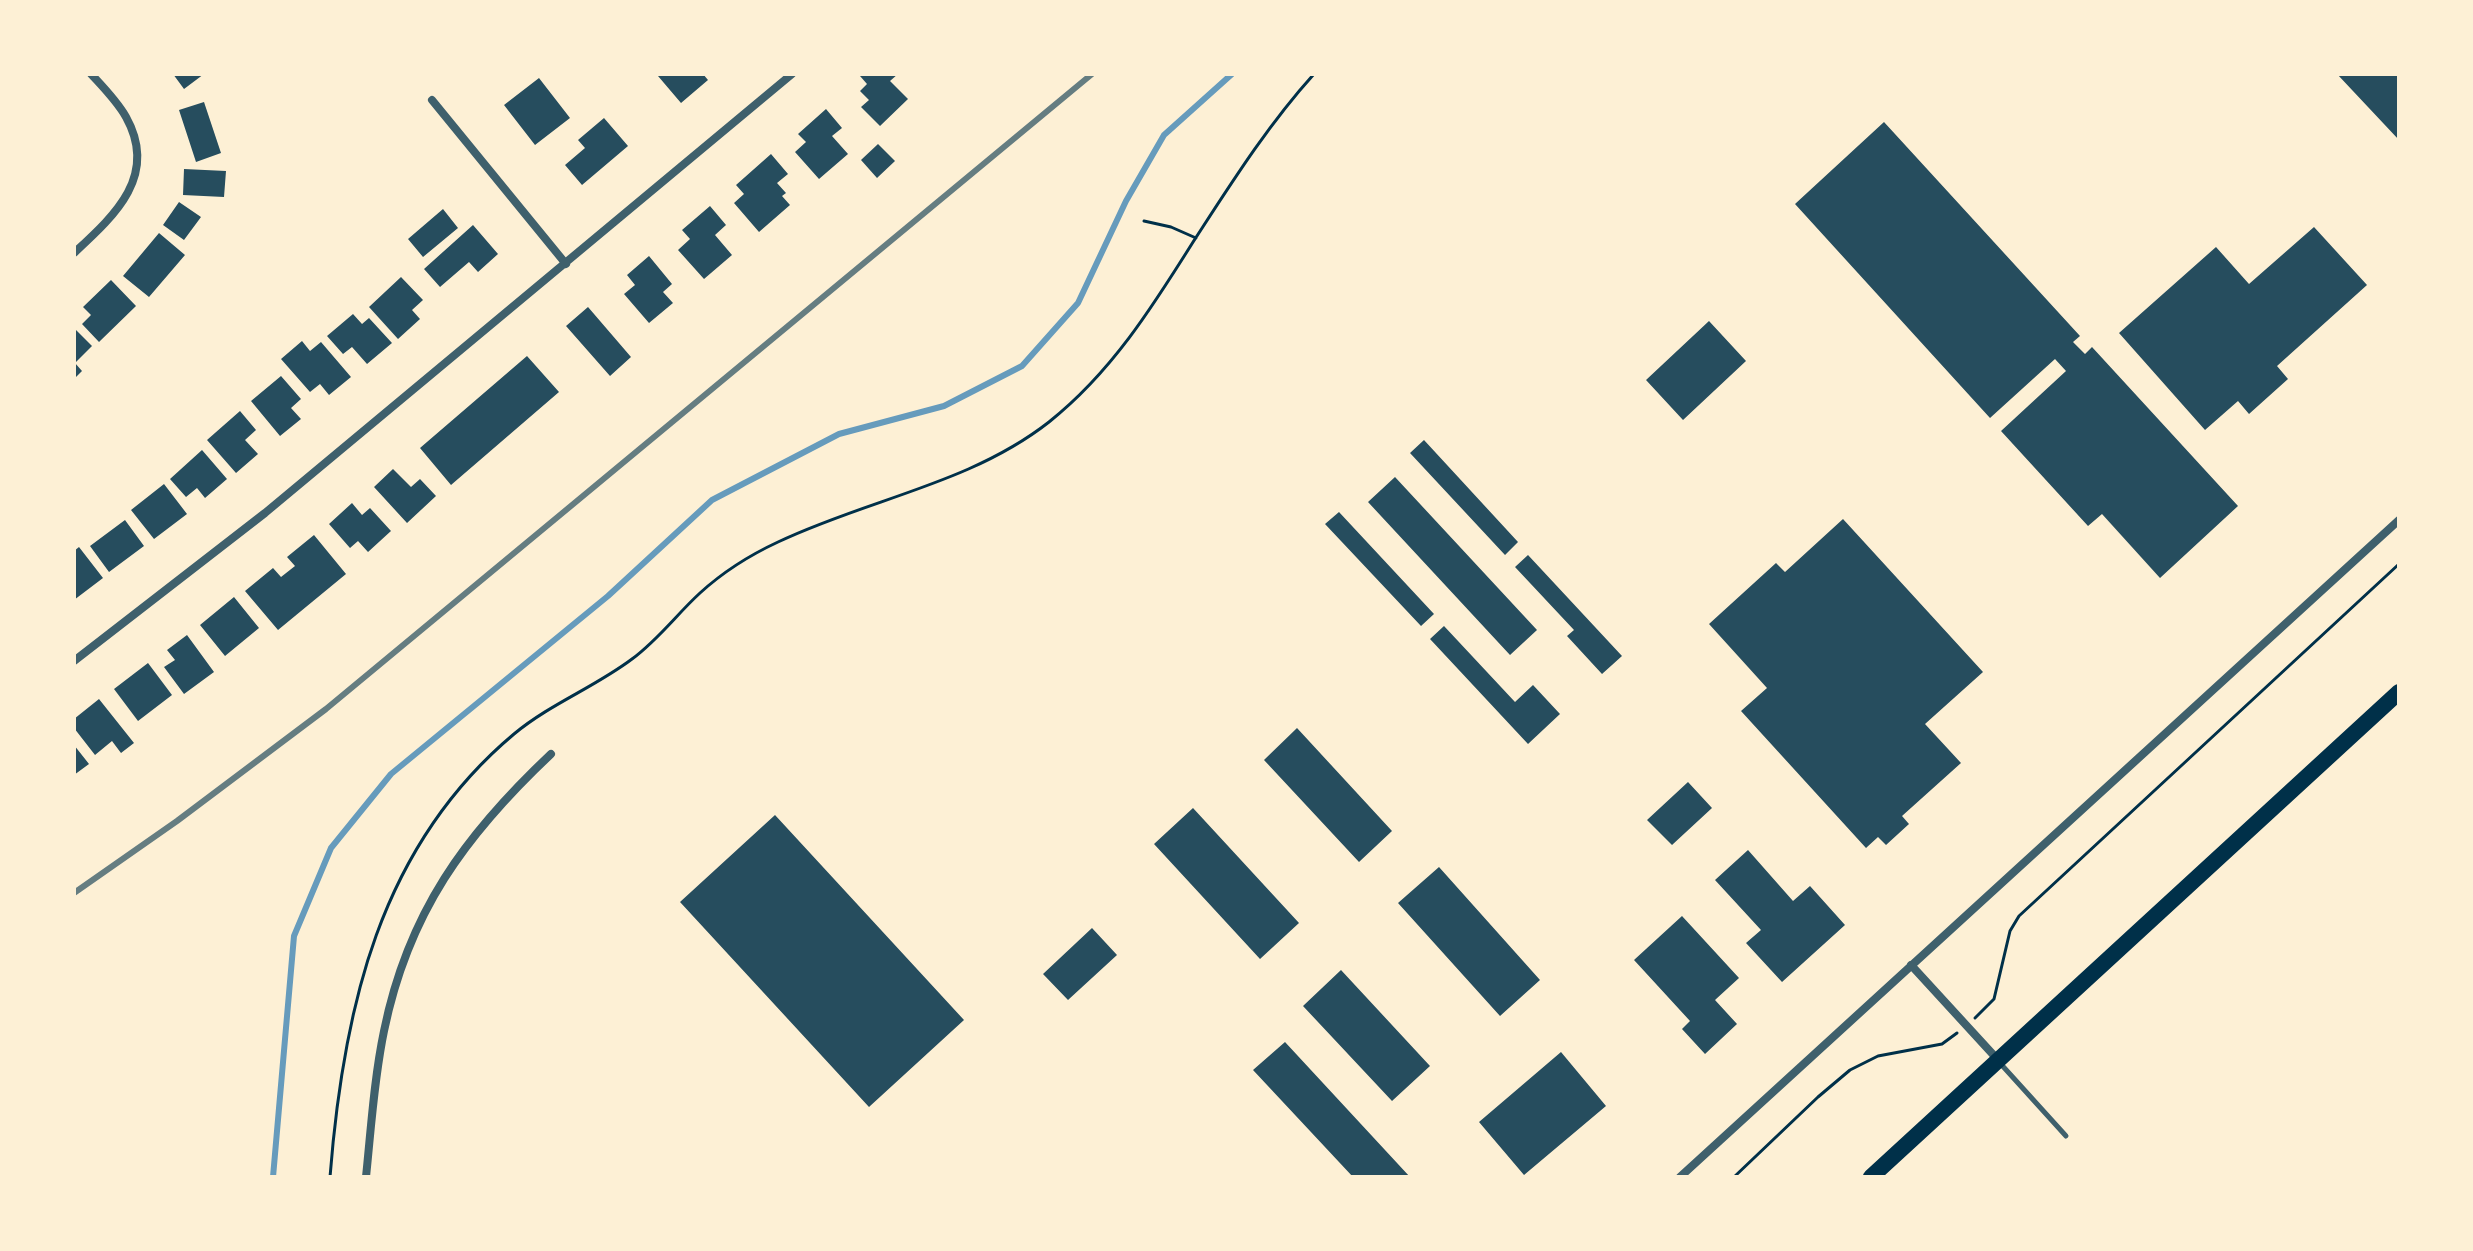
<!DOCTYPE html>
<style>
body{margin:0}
#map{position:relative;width:2473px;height:1251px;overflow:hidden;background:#fdf0d5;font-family:Quicksand,sans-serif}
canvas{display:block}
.frame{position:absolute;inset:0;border:76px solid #fdf0d5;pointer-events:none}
</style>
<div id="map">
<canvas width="2473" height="1251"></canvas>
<div class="frame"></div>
</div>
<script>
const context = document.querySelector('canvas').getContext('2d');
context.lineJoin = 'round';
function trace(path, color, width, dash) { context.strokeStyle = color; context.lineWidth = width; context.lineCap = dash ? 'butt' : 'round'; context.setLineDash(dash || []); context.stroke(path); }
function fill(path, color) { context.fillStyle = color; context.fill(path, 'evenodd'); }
trace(new Path2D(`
 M273,1177L294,936L331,848L391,774L608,596L712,500L839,434L944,406L1022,366L1078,303L1126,201L1164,135L1232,74`), '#669bbc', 6);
fill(new Path2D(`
 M173,74H204L184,89Z
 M660,74H703L708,80L681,103L658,76Z
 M862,74H898L890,81L908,99L880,126L861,107L869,100L860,91L867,84L860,76Z
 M2337,74H2399V140Z
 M539,78L570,118L535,145L504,105Z
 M204,102L221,153L196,162L179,110Z
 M826,109L842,128L832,136L848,154L819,179L795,152L806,142L798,134Z
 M604,118L628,146L582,185L565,165L585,148L578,140Z
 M1884,122L2080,336L2073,342L2085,354L2092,347L2238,506L2160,578L2102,514L2088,526L2001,431L2066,371L2055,359L1990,418L1795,204Z
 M878,144L895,161L877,178L861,160Z
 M771,154L788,174L777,183L786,193L782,196L790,205L759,232L734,203L744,194L736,185Z
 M184,169L226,171L224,197L183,195Z
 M179,202L201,217L184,240L163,225Z
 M710,206L726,225L715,235L732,255L704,279L678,250L690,239L682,230Z
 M443,209L458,228L423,257L408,239Z
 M473,225L498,254L478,272L469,262L440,287L424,269Z
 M2314,227L2367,285L2277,366L2288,379L2249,414L2238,401L2205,430L2119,333L2216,247L2249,284Z
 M159,233L185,255L149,297L123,276Z
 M649,256L672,284L663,292L673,303L649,323L624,294L635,285L627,275Z
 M401,277L423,300L412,310L420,319L398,339L369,307Z
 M111,280L136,306L99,342L82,324L91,315L83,307Z
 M588,307L631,357L610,376L566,326Z
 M353,314L362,324L369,318L392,343L367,364L352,347L343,354L327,336Z
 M1709,321L1746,361L1683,420L1646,380Z
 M74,328L92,346L75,363L82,371L74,379Z
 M302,341L310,351L321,342L351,377L329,395L320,384L310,392L281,359Z
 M527,356L559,392L451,485L420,448Z
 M281,376L301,399L291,408L301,419L280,436L251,401Z
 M240,411L256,430L245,440L258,454L236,473L207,440Z
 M1424,440L1518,542L1505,555L1410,453Z
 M202,450L227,479L205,498L197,488L186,497L170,479Z
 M393,469L411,487L420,479L436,496L407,523L374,487Z
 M1395,477L1537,630L1510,655L1368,502Z
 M164,484L187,514L154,539L131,510Z
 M352,503L362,515L370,508L391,531L368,552L358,541L350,548L329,524Z
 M1339,512L1434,614L1421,626L1325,524Z
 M1843,519L1983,672L1925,724L1961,763L1902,816L1909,824L1886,845L1878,837L1866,848L1741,711L1767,688L1709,624L1776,563L1785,572Z
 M125,520L144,546L109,572L90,546Z
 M314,535L346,574L278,630L245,591L273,568L281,577L295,566L287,557Z
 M79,547L103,578L74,600V551Z
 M1528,555L1622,656L1602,674L1567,636L1574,630L1515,567Z
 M234,597L259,628L225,656L200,625Z
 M1444,626L1515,702L1533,685L1560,714L1528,744L1430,639Z
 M187,635L214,672L184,694L164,667L175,660L167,650Z
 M148,663L172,695L138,721L114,689Z
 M99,699L134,743L121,753L112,741L95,755L74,728V719Z
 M1297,728L1392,831L1359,862L1264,760Z
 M74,745L89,764L74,775Z
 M1688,782L1712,808L1672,845L1647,820Z
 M1193,808L1299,923L1260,959L1154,844Z
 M775,815L964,1020L869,1107L680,902Z
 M1748,850L1793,901L1810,886L1845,925L1782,982L1746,943L1761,930L1715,880Z
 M1439,867L1540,980L1500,1016L1398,903Z
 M1682,916L1739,978L1715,1000L1737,1024L1705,1054L1682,1029L1690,1021L1634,960Z
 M1092,928L1117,955L1068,1000L1043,974Z
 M1341,970L1430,1066L1392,1101L1303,1006Z
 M1285,1042L1410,1177H1353L1253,1070Z
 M1561,1052L1606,1106L1524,1175L1479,1122Z`), '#264d5e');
trace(new Path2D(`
 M1144,221L1171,227L1196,238
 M1975,1018L1994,999L2010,931L2019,916L2399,564
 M330,1177C343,1010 379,847 514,734C550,704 595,687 632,659C658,640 677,614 700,593C723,572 750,555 778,542C868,499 970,484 1049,422C1112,372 1153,306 1195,239C1232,182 1268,125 1314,74
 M1734,1177L1818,1097L1850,1070L1878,1056L1942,1044L1957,1033`), '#003049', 3);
trace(new Path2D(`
 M1999,1062L2066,1136`), '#3f606c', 5);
trace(new Path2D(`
 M432,100L566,264
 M74,253C114,216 159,176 126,117C117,101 103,87 91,74
 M74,661L265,513L792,74
 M1911,965L1999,1061
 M366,1177C371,1129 374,1079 384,1031C408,913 465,835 551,754
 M1680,1177L2399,520`), '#3f606c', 8);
trace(new Path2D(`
 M1871,1177L2399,692`), '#003049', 16);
trace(new Path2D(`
 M74,893L177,821L326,709L1092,74`), '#657d81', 6);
</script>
